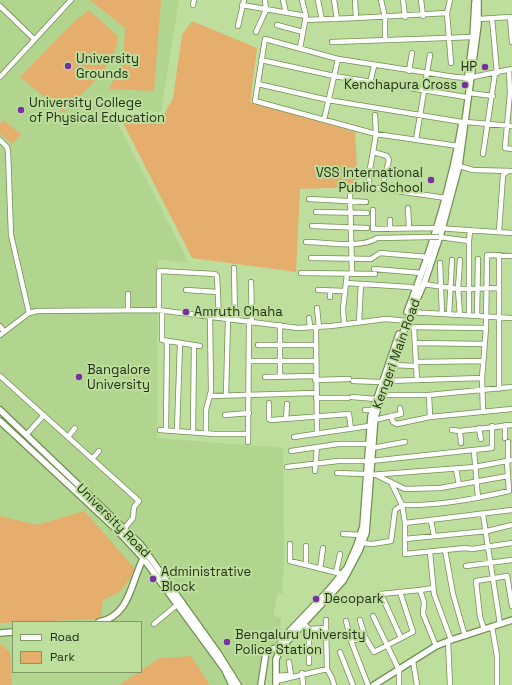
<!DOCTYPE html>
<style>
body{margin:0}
#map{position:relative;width:512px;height:685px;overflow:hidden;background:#bdde9d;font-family:"Space Grotesk",sans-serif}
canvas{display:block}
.legend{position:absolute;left:12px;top:621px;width:130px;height:52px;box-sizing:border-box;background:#bdde9d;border:1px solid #809967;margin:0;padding:5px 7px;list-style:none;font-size:12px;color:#243117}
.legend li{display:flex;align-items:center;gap:8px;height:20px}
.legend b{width:20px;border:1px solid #809967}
</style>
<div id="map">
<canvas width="512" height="685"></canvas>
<ul class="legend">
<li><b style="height:5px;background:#fff"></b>Road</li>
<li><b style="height:11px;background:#e5ae6d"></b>Park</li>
</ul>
</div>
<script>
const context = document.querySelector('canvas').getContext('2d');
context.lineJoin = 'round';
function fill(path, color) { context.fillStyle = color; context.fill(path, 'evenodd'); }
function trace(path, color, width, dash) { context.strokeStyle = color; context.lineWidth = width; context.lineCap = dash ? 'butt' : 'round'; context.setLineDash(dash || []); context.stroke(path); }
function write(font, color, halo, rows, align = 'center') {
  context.font = font + ' "Space Grotesk",sans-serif'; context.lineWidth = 4; context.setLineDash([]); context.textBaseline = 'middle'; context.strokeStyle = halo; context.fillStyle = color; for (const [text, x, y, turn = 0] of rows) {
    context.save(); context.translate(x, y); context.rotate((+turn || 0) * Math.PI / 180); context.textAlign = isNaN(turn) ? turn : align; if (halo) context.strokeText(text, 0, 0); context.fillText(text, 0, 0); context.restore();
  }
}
fill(new Path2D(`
 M0,0H179L161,112L110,108L189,263L158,259L157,438L283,448L284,561L282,594L278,593L273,616L281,618L280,636L274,644L267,645L262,652L260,662L259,685H0ZM13,622H141V672H13Z`), '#b1d58e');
fill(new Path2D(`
 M90,0H161L154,91L109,89L123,62L125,28Z
 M89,10L118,36C117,67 82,91 64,113L20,77L75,21Z
 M192,21L257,48L250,102L355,132L358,187L300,189L296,272L192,258L121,119L162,118L173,98L182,35Z
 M3,120L21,134L13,144L0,134V124Z
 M84,511L136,570L120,592L103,600L100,619L0,623V516L37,525Z
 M0,644L10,652L12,685H0Z
 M191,656L210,685H119L160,658Z`), '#e5ae6d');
const minor = new Path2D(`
 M283,0L286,13
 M318,0L322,20
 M334,0L337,19
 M381,0L385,17V40
 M403,0L405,17
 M421,0L423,16
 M450,0L447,13L451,63
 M193,5L194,0
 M242,5L306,16
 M0,6L34,39
 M356,18L447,13
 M492,18L497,73
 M479,19L510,17L512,42
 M305,20L356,18L355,0
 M277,25L303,32
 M238,26L244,0
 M256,32L266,10L265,0
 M332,42L473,37
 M300,48L306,16L302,0
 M261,60L334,76L466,97
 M509,70L510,93L505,148L512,149
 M409,71L412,53
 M0,77L71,0
 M370,83L374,66
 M258,84L328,100L462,122
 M469,93L493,96
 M375,115L376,134L373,152L387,156L389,160L384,179
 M324,120L338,59
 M466,122L512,126
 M0,140L7,147L8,152L11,235L29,313
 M416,140L430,55
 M458,146L376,134L255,101L265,39L338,59L455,77L468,78L512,69
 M373,152L369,174V187L446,198
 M483,154L495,73
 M459,166L473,170L512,171
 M350,193L352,274
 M309,199L366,202
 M408,208L409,228
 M373,210V229L437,228L512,233
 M316,212L367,213
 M312,226L367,228
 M390,229V220
 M499,232L503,175L507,172
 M439,237L469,241L470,230
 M306,242C325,242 362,249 377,238L430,237
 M499,255V389
 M311,258L371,259L380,253L428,257
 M440,263L442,314
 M234,268L235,320
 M374,269L422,273
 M301,273L375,274
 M251,282L252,322
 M346,283L410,287L417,289
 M423,284L458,289L499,288
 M186,290L218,292
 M318,290L345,291
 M330,291V297
 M317,308L319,327
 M128,310V294
 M159,310V271L215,274L217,276L219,318
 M162,311V340L200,346
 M409,312L512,318
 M449,314L452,260
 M460,315L458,289L460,260
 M469,315V241
 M477,316L478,259
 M309,318L310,327
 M359,322L361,284
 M344,324L343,309L347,274
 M0,326L4,332
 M316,327L317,433
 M405,327L486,328
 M414,328L417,380
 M0,335L29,313L37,311L158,310L298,328L331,326L386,319L407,321
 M416,343L484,344
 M258,345H315
 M249,361H315
 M416,362L482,361
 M392,365L416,366
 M0,376L139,501L134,507L133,518L124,529
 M280,376V325
 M265,377L315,376
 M315,380L349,379
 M353,381L381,382
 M386,381L482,378
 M226,395L228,319
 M381,395H429L512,387
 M429,395L430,417L512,409
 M210,396L315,393
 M352,397L376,399
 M316,398H348
 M269,403V419L271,420L349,414L351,429
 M365,410H372
 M483,412L482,378L486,328L487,255L512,256
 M225,415L249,413
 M391,416L393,422L397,424L430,417
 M286,419L287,404
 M374,420L401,414L400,408
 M505,425V438
 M479,428L481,439
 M160,430L215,434H248
 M166,430L167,341
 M452,430L460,431L512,425
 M177,431L180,343
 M460,431L461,443
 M193,432L194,345
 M206,433V410L211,391L210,317
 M26,435L44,415
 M68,437L75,428
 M294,437L369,426
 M248,442L249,321
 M508,442V461
 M372,448L405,442
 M291,451L338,444H367
 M474,451L478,498
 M92,459L99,451
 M371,461L492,448V426
 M287,467L338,461H367
 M456,469L459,485
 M315,471L317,447
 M337,473L365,474
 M370,475L475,467L512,460
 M378,476L405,489L440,488L508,476
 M391,482L402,505C439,506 474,499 509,491L507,461
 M402,505L405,523
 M512,510L405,523V554L465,548L472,549L512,543
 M483,515L500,624
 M431,521L434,536
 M343,534L360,535
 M405,539L487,531L512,525
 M363,543L372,544L391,541L395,510L402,505
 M290,544V561L342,574
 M445,550L453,594L465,636
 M430,552L434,594L451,640
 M306,565V546
 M466,566L512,560
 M320,569L323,548
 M336,573L340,554
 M433,588L420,590L424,602L423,614L436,646
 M373,616L399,670V685
 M360,620L365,637L374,652L413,632L400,592
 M346,621L351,641L368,685
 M154,624L178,604
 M304,624L309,629L326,628L327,669
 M492,627L497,656V685
 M326,628V620
 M484,629L480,617L476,581L507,576L512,606
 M401,638L381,594L420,590
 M351,641L365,637
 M448,641L450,685
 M340,652L353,685
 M413,661L417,685
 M309,663V629
 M302,673L303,685
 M276,676L291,675L289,662
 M276,681L327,669L332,678L334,685`);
const major = new Path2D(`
 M467,83L473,37L475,2
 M407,312C431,251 451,189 462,123
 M0,410L141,545L218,653L238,685
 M0,421L116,529L143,558L225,670L232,685
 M99,622C131,616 131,580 144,557
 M0,633L13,632
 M278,647L286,635L328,591L347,568L357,545L363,526L371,416L399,334
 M261,685L266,652L268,650L277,648L280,649
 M276,685V659L281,648L343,581L359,551L366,533L375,417L405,327L425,281L441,233L459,166L478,25V0
 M374,685L436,646L451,640L512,620`);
trace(minor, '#728f52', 6);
trace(major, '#728f52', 8);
trace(minor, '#fff', 4.5);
trace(major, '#fff', 5.5);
const minorBridge = new Path2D(`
 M430,237H439`);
trace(minorBridge, '#728f52', 6, []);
trace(minorBridge, '#fff', 4.5);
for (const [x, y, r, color] of [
 [68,66,4,"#772fa1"],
 [485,67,4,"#772fa1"],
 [465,85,4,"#772fa1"],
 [21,110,4,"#772fa1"],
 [431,180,4,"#772fa1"],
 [186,312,4,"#772fa1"],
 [79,377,4,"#772fa1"],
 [153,579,4,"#772fa1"],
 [316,599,4,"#772fa1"],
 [227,642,4,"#772fa1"]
]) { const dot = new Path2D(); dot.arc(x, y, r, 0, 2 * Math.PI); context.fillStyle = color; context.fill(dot); trace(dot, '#bdde9d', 1.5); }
write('13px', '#243117', '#bdde9d', [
 ["University",76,59],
 ["Grounds",76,74],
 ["HP",477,67,"right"],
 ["Kenchapura Cross",457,85,"right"],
 ["University College",29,103],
 ["of Physical Education",29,118],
 ["VSS International",423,173,"right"],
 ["Public School",423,188,"right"],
 ["Amruth Chaha",194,312],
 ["Bangalore",87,370],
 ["University",87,385],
 ["Administrative",161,572],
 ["Block",161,587],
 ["Decopark",324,599],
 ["Bengaluru University",235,635],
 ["Police Station",235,650]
], 'left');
write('13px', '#243117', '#bdde9d', [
 ["Kengeri Main Road",397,354,-70],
 ["University Road",113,521,45]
]);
</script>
